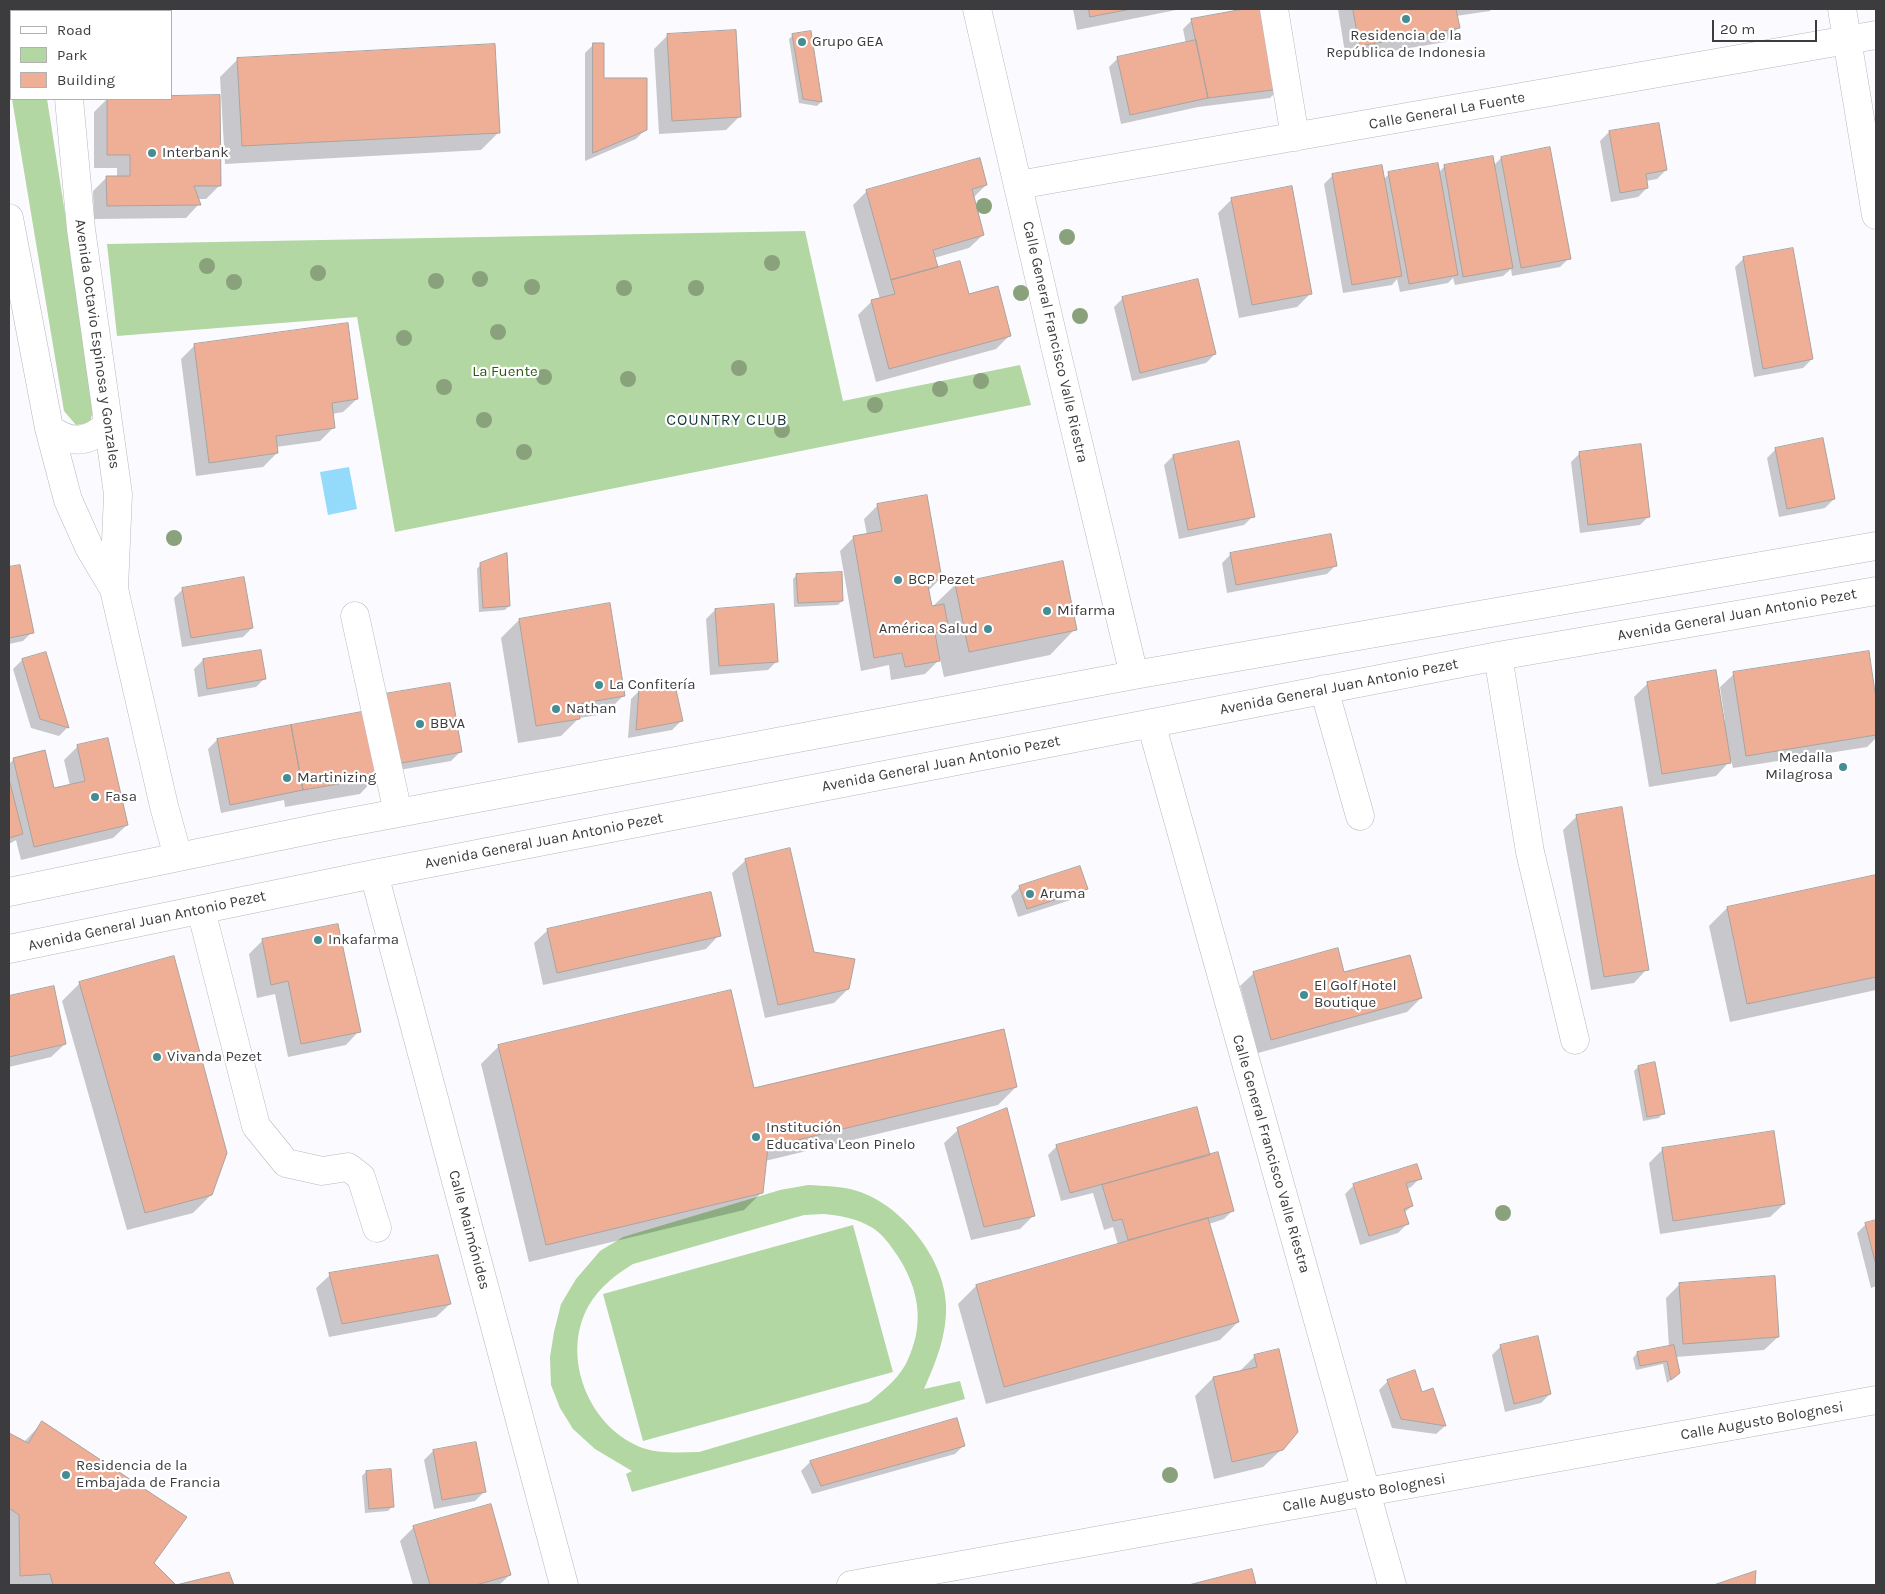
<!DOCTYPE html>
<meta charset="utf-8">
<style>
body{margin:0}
#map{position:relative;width:1885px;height:1594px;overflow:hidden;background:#fbfbff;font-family:Karla,sans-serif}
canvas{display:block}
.frame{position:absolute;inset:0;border:10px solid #3c3c3e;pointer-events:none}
.legend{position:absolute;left:10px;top:10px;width:162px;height:90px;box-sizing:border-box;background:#fff;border:1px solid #b1b1b2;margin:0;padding:6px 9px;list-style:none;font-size:15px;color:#3c3c3e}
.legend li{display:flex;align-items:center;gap:10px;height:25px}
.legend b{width:25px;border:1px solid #b1b1b2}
.scale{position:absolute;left:1712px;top:20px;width:105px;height:22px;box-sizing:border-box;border:2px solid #3c3c3e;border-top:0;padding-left:6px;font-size:15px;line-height:18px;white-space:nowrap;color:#3c3c3e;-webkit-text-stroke:4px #fff;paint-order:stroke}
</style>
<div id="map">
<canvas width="1885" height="1594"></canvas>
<div class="frame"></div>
<ul class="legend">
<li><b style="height:6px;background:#fff"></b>Road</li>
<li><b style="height:14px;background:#b2d7a2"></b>Park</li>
<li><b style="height:14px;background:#efae96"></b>Building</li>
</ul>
<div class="scale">20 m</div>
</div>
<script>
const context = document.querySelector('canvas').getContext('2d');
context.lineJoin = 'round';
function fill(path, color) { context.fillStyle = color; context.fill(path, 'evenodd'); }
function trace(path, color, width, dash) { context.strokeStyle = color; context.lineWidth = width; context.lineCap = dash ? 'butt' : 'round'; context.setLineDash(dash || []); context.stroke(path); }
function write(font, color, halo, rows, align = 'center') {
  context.font = font + ' Karla,sans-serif'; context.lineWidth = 4.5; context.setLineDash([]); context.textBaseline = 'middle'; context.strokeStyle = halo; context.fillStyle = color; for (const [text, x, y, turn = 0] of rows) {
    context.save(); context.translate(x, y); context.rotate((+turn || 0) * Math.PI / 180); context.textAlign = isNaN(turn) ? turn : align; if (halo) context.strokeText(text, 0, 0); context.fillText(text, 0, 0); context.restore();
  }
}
fill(new Path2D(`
 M12,99H47L95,403L90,423L76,425L64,411Z
 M805,231L843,401L1020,365L1031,405L395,532L357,317L117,336L107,244Z
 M808,1185C824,1186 842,1186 857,1191C901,1204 945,1259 946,1305C947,1335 936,1362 924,1389L960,1381L965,1399L632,1492L626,1474L632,1471L595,1449L573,1429L560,1408L551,1385L550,1357L554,1332L561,1304L576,1279L600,1251L623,1237L780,1190ZM824,1214C841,1216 856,1218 871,1227C882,1233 891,1246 897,1255C918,1287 925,1321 909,1357C902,1376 884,1390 869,1402L699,1452C682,1452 663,1454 646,1449C590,1431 559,1357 589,1305C600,1287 615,1275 633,1264L804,1215Z
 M853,1225L893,1372L643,1441L603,1294Z`), '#b2d7a2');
fill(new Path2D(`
 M349,467L357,509L328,515L320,472Z`), '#94dafb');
fill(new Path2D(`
 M1073,9H1181L1077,30Z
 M1251,9H1264L1279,89L1270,98L1198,107L1121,124L1109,67L1118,58L1186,44L1183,29L1192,20Z
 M1338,9H1491L1490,11L1456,16L1458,28L1445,42L1346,59Z
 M810,32L821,102L817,106L799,103L789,39L793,35Z
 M668,35L740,116L726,130L659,134L654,49Z
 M594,44L603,79L645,130L636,139L585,161V53Z
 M238,59L499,132L481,150L225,164L220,77Z
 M107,99H171L220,185L206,199H197L199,204L186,218L94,219L93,191L107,177H117V168H94V112Z
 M1609,132L1666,170L1657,179L1646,181L1647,188L1638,197L1611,202L1600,141Z
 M1501,158L1569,258L1560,267L1512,276L1511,269L1503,276L1455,285L1453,278L1448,283L1400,292L1397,279L1392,285L1343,293L1324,184L1333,175L1384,179L1389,174L1438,173L1444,167L1494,165Z
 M986,185L973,198L983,235L969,248L934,258L937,269L1010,335L996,349L876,382L858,315L871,302L880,299L853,205L867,191Z
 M1232,199L1311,293L1297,307L1239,318L1218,213Z
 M1744,258L1812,359L1803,368L1754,377L1735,267Z
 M1123,298L1215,354L1206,363L1132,381L1114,307Z
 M195,345L357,399L343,412L332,414L334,427L320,441L276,447L277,453L263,467L196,476L181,359Z
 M1238,443L1253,516L1244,525L1179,539L1164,465L1173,456Z
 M1776,449L1834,499L1825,508L1779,517L1767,458Z
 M1580,453L1649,516L1640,525L1580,533L1571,462Z
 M878,505L941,578L928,591L931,608L955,585L1075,629L1050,655L944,677L940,659L925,674L891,680L889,665L861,671L840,551L854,537L867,535L864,519Z
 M1231,554L1336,565L1327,574L1227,593L1222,563Z
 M481,564L509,606L505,610L479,612L477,569Z
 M19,566L32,632L23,641L9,644V568Z
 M797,575L842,601L838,605L794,607L793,579Z
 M183,589L252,628L243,637L182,647L174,598Z
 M609,605L623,696L605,714L579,718L561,736L518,743L501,638L519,620Z
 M715,610L777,661L768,670L710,675L706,619Z
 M260,651L265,678L256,687L198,697L194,669L203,660Z
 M1868,652L1876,707V738L1867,747L1733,768L1731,760L1716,776L1649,787L1634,697L1648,683L1723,721H1725L1720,687L1734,674Z
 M45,653L67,728L59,736L31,728L13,669L22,660Z
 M640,690L681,721L672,730L628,738L631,699Z
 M379,697L460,752L451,761L382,773Z
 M217,740L377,776L360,794L285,807L284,800L221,813L208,749Z
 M77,747L127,825L113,838L21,860L16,840L9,844V764L14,759L53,790L70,786L64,760Z
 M1577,816L1647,969L1634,983L1591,990L1563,830Z
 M746,860L813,953L848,989L834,1003L765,1018L732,873Z
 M1876,876V990L1730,1022L1709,926L1727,908Z
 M1020,887L1086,889L1077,898L1018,917L1011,896Z
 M548,930L719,935L706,949L543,985L534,943Z
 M262,941L359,1031L346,1045L288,1057L275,994L257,998L249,954Z
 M1254,973L1343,974L1421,998L1407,1012L1258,1053L1240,986Z
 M80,983L211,1195L193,1213L127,1230L62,1001Z
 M53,987L65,1044L51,1057L9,1067V997Z
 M499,1046L753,1090L1016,1087L998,1105L765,1161L762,1192L744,1210L529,1262L481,1064Z
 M1638,1067L1663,1113L1659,1118L1643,1121L1634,1071Z
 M958,1130L1034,1215L1020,1229L971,1240L944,1143Z
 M1057,1146L1210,1156L1233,1210L1224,1219L1209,1224L1238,1322L1220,1340L986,1404L958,1304L976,1286L1118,1245L1113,1227L1104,1230L1093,1193L1061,1201L1048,1155Z
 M1663,1149L1784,1204L1770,1217L1660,1234L1649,1163Z
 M1420,1178L1411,1187L1407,1189L1412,1206L1404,1213L1407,1224L1398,1233L1360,1245L1345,1194L1354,1185Z
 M1876,1221V1286L1871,1288L1857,1233L1866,1224Z
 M330,1275L450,1304L436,1317L329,1337L316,1288Z
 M1679,1285L1778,1337L1764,1350L1676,1357L1679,1373L1667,1383L1663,1364L1636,1370L1633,1358L1637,1353L1669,1348L1666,1298Z
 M1501,1346L1550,1394L1541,1403L1505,1412L1492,1355Z
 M1255,1356L1282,1449L1263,1467L1214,1479L1195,1396L1213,1378L1239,1372Z
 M1388,1381L1422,1393L1445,1426L1436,1434L1392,1428L1379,1390Z
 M956,1420L964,1445L955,1454L812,1494L801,1471L810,1462Z
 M42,1423L152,1564L174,1585H9V1434L24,1442Z
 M433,1451L484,1492L475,1501L434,1509L424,1460Z
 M366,1472L392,1507L388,1511L365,1513L362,1476Z
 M414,1527L510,1575L499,1585H413L400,1541Z
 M1251,1571L1255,1585H1194Z
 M229,1574L233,1585H180Z`), '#0003');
const building = new Path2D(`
 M1089,9H1131L1090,17Z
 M1244,9H1265L1281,89L1208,98L1191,19Z
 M1353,9H1456L1460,28L1360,46Z
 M736,30L741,117L672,121L667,34Z
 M811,31L822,102L803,99L792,34Z
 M1196,40L1208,98L1130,115L1117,57Z
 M593,43H604V78H647V130L593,153Z
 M495,44L500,133L242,146L237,58Z
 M220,95L221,186H194L201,205L107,206L106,176H130V155H107V99H171V96Z
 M1659,123L1667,170L1646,174L1648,188L1620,193L1609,131Z
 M1550,147L1571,259L1521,268L1501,157Z
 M1493,156L1513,268L1463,277L1444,165Z
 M980,158L987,185L972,189L984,235L933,250L938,267L891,280L866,190Z
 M1438,163L1458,275L1409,284L1388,172Z
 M1382,165L1402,276L1352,285L1332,174Z
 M1292,186L1312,294L1252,305L1231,198Z
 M1793,248L1813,359L1763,369L1743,257Z
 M960,261L969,294L998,286L1011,336L889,369L871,300L895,294L891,280Z
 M1198,279L1216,354L1140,373L1122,297Z
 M348,323L358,399L332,403L335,428L276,436L278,453L209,463L194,344Z
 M1823,438L1835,499L1787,509L1775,448Z
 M1239,441L1255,517L1188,530L1173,455Z
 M1641,444L1650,517L1588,525L1579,452Z
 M927,495L942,579L927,581L932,606L944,604L949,630L935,633L940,661L905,667L902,653L874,658L853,536L882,531L877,504Z
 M1331,534L1337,566L1236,585L1230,553Z
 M507,553L510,606L483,608L480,563Z
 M1063,561L1077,630L969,652L955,584Z
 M20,565L34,633L9,638V567Z
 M842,572L843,601L798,603L796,574Z
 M244,577L253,628L191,638L182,588Z
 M610,603L625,696L578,704L580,719L536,726L519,619Z
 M774,604L778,662L719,666L715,609Z
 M261,650L266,679L207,689L203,659Z
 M1869,651L1876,699V735L1746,756L1733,672Z
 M46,652L69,728L40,719L22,659Z
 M1716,670L1731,763L1662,774L1647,682Z
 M450,683L462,752L391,765L378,695Z
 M675,685L683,721L636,730L639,688Z
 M367,711L379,777L303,790L291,725Z
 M291,725L303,790L230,805L217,739Z
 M108,738L128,825L34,847L13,758L45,750L54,788L85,781L77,745Z
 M9,779L23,834L9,838Z
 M1622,807L1649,970L1604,977L1576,815Z
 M790,848L814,952L855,959L849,989L778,1005L745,859Z
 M1080,866L1088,889L1027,909L1019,886Z
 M1876,875V977L1747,1004L1727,907Z
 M711,892L721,936L557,973L547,929Z
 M338,924L361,1032L301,1044L288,981L271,985L262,939Z
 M1338,948L1344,972L1410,955L1422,998L1271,1040L1253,972Z
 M174,956L227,1153L212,1195L145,1213L79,982Z
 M54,986L66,1044L9,1057V996Z
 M731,990L754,1088L1004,1029L1017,1087L768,1147L763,1193L546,1245L498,1045Z
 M1655,1062L1665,1114L1647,1117L1638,1066Z
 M1197,1107L1210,1155L1070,1193L1056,1145Z
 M1007,1108L1035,1216L984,1227L957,1128Z
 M1774,1131L1785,1204L1673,1221L1662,1148Z
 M1218,1152L1234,1211L1128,1240L1122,1219L1113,1221L1102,1185Z
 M1417,1164L1422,1179L1406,1183L1413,1206L1404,1209L1409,1224L1369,1236L1353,1184Z
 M1208,1218L1239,1322L1004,1387L976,1285Z
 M1876,1220V1265L1865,1223Z
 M438,1255L451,1304L342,1324L329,1273Z
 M1775,1276L1779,1337L1683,1344L1679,1283Z
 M1538,1336L1551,1394L1514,1404L1500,1345Z
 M1674,1345L1680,1373L1671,1380L1667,1361L1640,1366L1637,1352Z
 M1279,1349L1298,1432L1283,1450L1232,1462L1213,1377L1257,1367L1254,1355Z
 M1415,1370L1422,1392L1433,1388L1446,1426L1401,1419L1387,1380Z
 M957,1418L965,1446L821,1486L810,1461Z
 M42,1421L187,1517L154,1563L176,1585L229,1572L234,1585H53L50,1574L20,1576L19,1515L9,1508V1433L28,1443Z
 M476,1442L486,1492L442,1500L433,1450Z
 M391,1469L394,1507L369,1509L366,1471Z
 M491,1504L511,1575L476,1585H430L413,1526Z
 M1252,1569L1256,1585H1189Z
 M1756,1571L1755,1585H1714Z`);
fill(building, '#efae96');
trace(building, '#a8a3a1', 1);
const minor = new Path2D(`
 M62,9V11
 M977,9L1055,346L1134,675
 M1274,9L1295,137
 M1842,9L1876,215
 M69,99L81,229L118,494L114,589L164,806L178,857
 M1018,185L1876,35
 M9,218L49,428L68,500L89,547L114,589
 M49,428C71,445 89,443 108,424
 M355,616L398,813
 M1498,656L1530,852L1575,1040
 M1324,689L1360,816
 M1151,723L1392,1585
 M374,874L564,1585
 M9,892L334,825L1134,675L1876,546
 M201,910L256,1126L286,1163L322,1171L348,1167L361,1177L377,1228
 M9,949L374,874L1498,656L1876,591
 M851,1585L1876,1400`);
trace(minor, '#b8b8bd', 29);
trace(minor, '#fff', 28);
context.fillStyle = '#89a27c';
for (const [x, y] of [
 [984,206],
 [1067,237],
 [772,263],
 [207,266],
 [318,273],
 [480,279],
 [436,281],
 [234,282],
 [532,287],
 [624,288],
 [696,288],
 [1021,293],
 [1080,316],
 [498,332],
 [404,338],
 [739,368],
 [544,377],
 [628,379],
 [981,381],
 [444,387],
 [940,389],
 [875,405],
 [484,420],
 [782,430],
 [524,452],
 [174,538],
 [1503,1213],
 [1170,1475]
]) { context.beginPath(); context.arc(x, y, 8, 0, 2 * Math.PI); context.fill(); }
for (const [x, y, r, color] of [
 [1406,19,5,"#458c93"],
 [802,42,5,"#458c93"],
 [152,153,5,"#458c93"],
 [898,580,5,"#458c93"],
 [1047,611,5,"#458c93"],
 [988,629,5,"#458c93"],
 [599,685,5,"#458c93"],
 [556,709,5,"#458c93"],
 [420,724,5,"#458c93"],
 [1843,767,5,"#458c93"],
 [287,778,5,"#458c93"],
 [95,797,5,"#458c93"],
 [1030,894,5,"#458c93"],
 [318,940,5,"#458c93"],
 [1304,995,5,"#458c93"],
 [157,1057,5,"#458c93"],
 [756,1137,5,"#458c93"],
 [66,1475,5,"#458c93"]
]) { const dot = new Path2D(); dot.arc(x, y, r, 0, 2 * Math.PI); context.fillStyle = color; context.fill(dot); trace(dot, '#fff', 2); }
write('15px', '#3c3c3e', '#fff', [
 ["Residencia de la",1406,36,"center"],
 ["República de Indonesia",1406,53,"center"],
 ["Grupo GEA",812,42],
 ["Interbank",162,153],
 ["BCP Pezet",908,580],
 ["Mifarma",1057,611],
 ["América Salud",978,629,"right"],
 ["La Confitería",609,685],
 ["Nathan",566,709],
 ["BBVA",430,724],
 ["Medalla",1833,758,"right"],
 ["Milagrosa",1833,775,"right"],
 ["Martinizing",297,778],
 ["Fasa",105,797],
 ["Aruma",1040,894],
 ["Inkafarma",328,940],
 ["El Golf Hotel",1314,986],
 ["Boutique",1314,1003],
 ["Vivanda Pezet",167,1057],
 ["Institución",766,1128],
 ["Educativa Leon Pinelo",766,1145],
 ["Residencia de la",76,1466],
 ["Embajada de Francia",76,1483]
], 'left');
write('15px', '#3c3c3e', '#fff', [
 ["Calle General La Fuente",1447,111,-10],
 ["Calle General Francisco Valle Riestra",1055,342,77],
 ["Avenida Octavio Espinosa y Gonzales",97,344,82],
 ["Avenida General Juan Antonio Pezet",1737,615,-10],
 ["Avenida General Juan Antonio Pezet",1339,687,-11],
 ["Avenida General Juan Antonio Pezet",941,764,-11],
 ["Avenida General Juan Antonio Pezet",544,841,-11],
 ["Avenida General Juan Antonio Pezet",147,921,-12],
 ["Calle General Francisco Valle Riestra",1271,1154,74],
 ["Calle Maimónides",469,1230,75],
 ["Calle Augusto Bolognesi",1762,1421,-10],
 ["Calle Augusto Bolognesi",1364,1493,-10]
]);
write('15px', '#2b5910', '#fff', [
 ["La Fuente",505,372]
]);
context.letterSpacing = '1px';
write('16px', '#16383c', '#fff', [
 ["COUNTRY CLUB",727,420]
]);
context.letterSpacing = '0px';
</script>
